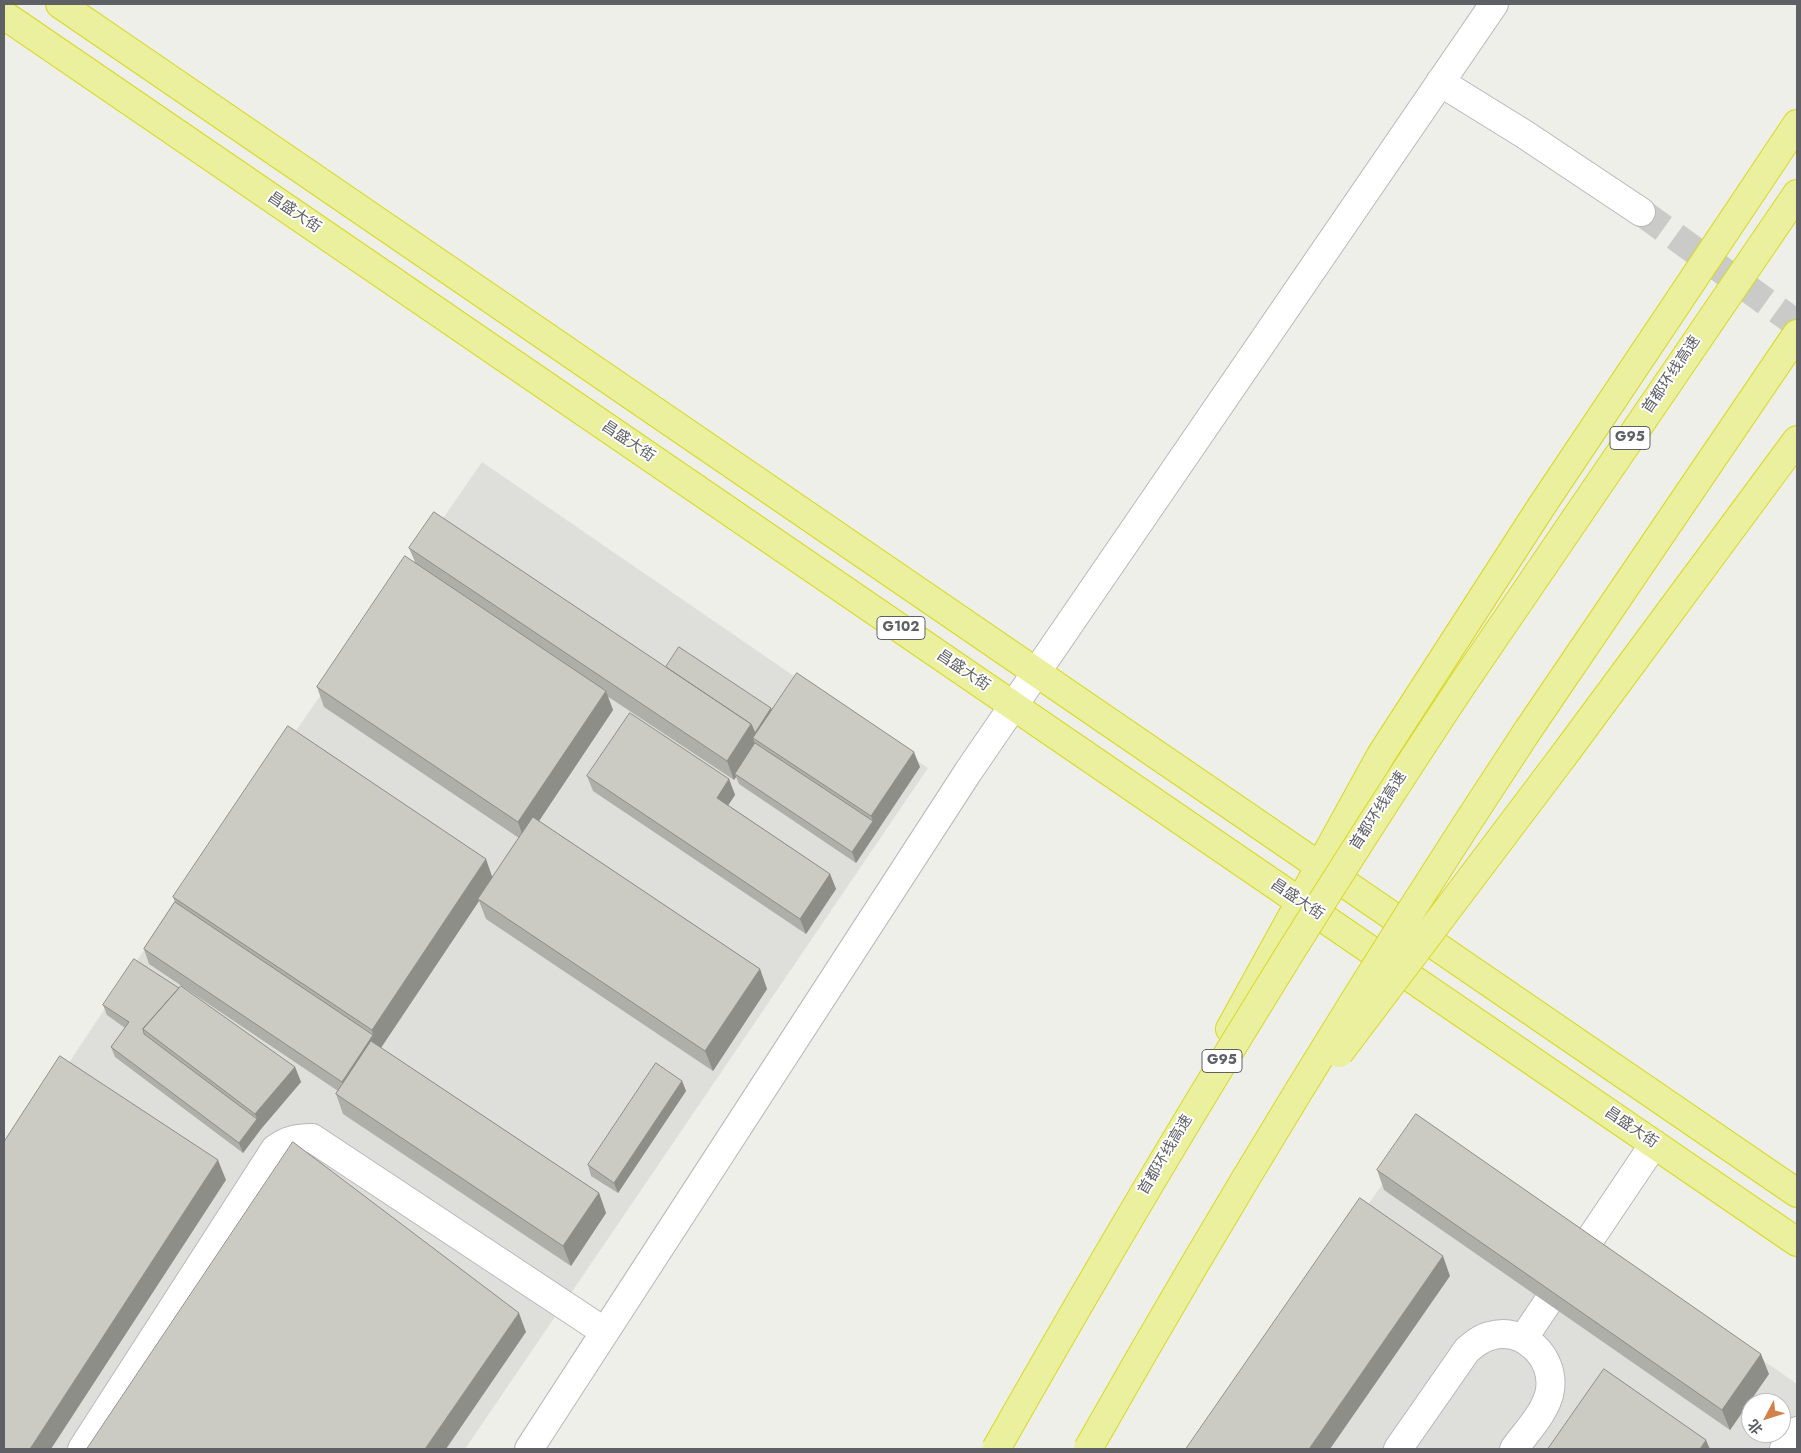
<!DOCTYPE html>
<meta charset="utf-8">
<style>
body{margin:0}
#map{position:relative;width:1801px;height:1453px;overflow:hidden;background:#eeefe8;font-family:Jost,"Noto Sans SC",sans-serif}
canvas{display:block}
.frame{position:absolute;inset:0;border:5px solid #5f6066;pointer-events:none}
.north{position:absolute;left:1741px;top:1393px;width:50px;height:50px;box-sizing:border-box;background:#fff;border:1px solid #bfbfc2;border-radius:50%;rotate:230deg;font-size:14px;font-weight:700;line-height:20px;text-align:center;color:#5f6066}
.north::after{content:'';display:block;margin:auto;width:18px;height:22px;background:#d3804a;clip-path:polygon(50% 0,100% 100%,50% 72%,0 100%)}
</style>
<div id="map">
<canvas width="1801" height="1453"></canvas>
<div class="frame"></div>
<div class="north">北</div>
</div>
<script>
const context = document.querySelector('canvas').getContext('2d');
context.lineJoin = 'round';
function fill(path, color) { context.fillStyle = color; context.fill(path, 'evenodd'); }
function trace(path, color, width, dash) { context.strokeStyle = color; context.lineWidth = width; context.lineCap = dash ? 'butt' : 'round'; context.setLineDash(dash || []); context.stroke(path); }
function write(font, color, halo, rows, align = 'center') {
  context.font = font + ' Jost,"Noto Sans SC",sans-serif'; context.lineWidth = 4; context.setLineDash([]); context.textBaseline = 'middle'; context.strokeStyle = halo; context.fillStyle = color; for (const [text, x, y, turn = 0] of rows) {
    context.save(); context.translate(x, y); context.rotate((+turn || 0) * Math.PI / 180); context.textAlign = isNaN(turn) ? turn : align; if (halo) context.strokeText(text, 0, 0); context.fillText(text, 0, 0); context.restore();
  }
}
fill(new Path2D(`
 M482,462L928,768L465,1449H4V1160L136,962Z
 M1424,1124L1797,1384V1449H1199ZM1751,1403H1781V1433H1751Z`), '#dededa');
trace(new Path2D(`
 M1641,212L1797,324`), '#cacbc8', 28, [28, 14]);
const minor = new Path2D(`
 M1440,82L1524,134L1641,212
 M1523,1339L1654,1144
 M82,1449L275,1149C287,1140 297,1138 312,1138L605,1332
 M529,1449L968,772L1494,4
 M1398,1449L1467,1350C1474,1344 1481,1338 1490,1336C1523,1326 1555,1357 1550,1390C1547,1411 1526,1432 1514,1449
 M1784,1449L1797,1431`);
const highway = new Path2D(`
 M60,4L1797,1193
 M4,15L1797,1242
 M1464,682L1797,194
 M1526,733L1797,334
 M1564,755L1797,440
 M1230,1029L1381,755L1541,507L1797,124`);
trace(minor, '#b8b8bc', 30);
trace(highway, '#d8d91e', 30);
trace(minor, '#fff', 28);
trace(highway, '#ebf09e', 28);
const highwayBridge = new Path2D(`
 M1339,1053L1564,755
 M996,1449C1144,1188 1298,932 1464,682
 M1088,1449C1226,1205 1372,967 1526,733`);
trace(highwayBridge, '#d8d91e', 30, []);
trace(highwayBridge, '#ebf09e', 28);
fill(new Path2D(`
 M409,548L666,667L771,708L772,711L920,767L856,863L739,784L736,777L734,780L607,696L613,710L539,821L760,969L767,989L713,1071L486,919L479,901L381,1048L599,1193L606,1213L571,1266L343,1114L336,1094L338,1091L149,964L144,949L175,902L173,897L493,877L519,838L324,707L317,687L415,562Z
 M587,776L729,779L735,795L728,805L830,874L836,889L806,934L593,791Z
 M103,1005L295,1067L301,1082L261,1129L243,1153L115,1057L111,1047L125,1028L107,1015Z
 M682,1081L686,1091L618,1193L591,1176L588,1165Z
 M1377,1170L1769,1374L1730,1430L1384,1190Z`), '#afafa9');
fill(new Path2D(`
 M606,691L613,710L525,842L518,822Z
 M771,708L775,719L753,738L756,747L735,774L736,777L734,780L727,761L751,724Z
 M914,752L920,767L856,863L852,852L873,821L871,816Z
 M729,779L735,795L723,813L717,798Z
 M486,859L493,879L478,899L479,901L348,1097L342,1082L373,1035L372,1030Z
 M830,874L836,889L806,934L800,919Z
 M760,969L767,989L713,1071L705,1051Z
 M295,1067L301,1082L261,1129L243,1153L239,1143L257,1119L255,1114Z
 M682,1081L686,1091L618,1193L614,1183Z
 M218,1160L226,1180L51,1449H30Z
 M599,1193L606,1213L571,1266L563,1246Z
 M1443,1256L1450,1276L1330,1449H1309Z
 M519,1313L526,1332L446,1449H425Z
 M1761,1354L1769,1374L1730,1430L1722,1410Z
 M1706,1440L1710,1449H1700Z`), '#8e8e89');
const building = new Path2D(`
 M434,512L751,724L727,761L409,548Z
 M405,556L606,691L518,822L317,687Z
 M679,647L771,708L755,733L751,724L666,667Z
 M797,673L914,752L871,816L753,738Z
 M630,713L729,779L717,798L830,874L800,919L587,776Z
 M288,726L486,859L372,1030L173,897Z
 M755,743L873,821L852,852L735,774Z
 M533,817L760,969L705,1051L478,899Z
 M175,902L373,1035L342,1082L144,949Z
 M134,959L179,988L143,1029L144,1034L257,1119L239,1143L111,1047L129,1022L103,1005Z
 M181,986L295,1067L255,1114L143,1029Z
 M371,1041L599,1193L563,1246L336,1094Z
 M60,1056L218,1160L30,1449H4V1142Z
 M656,1063L682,1081L614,1183L588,1165Z
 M1416,1114L1761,1354L1722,1410L1377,1170Z
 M293,1142L519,1313L425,1449H87Z
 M1360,1198L1443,1256L1309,1449H1186Z
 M1604,1369L1706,1440L1700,1449H1548Z`);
fill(building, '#cbcbc4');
trace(building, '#8e8e89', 1);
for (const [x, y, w] of [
 [1630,438,40],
 [901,628,48],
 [1222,1061,40]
]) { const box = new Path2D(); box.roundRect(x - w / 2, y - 11.5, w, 23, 4); context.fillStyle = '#fff'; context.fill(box); trace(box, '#5f6066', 1); }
write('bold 14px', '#5f6066', null, [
 ["G95",1630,438],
 ["G102",901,628],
 ["G95",1222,1061]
]);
write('15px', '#5f6066', '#fff', [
 ["昌盛大街",294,213,34],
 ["首都环线高速",1672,375,-56],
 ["昌盛大街",628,442,34],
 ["昌盛大街",963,671,34],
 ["首都环线高速",1379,811,-57],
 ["昌盛大街",1297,900,34],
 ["昌盛大街",1631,1128,34],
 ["首都环线高速",1166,1155,-59]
]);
</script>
